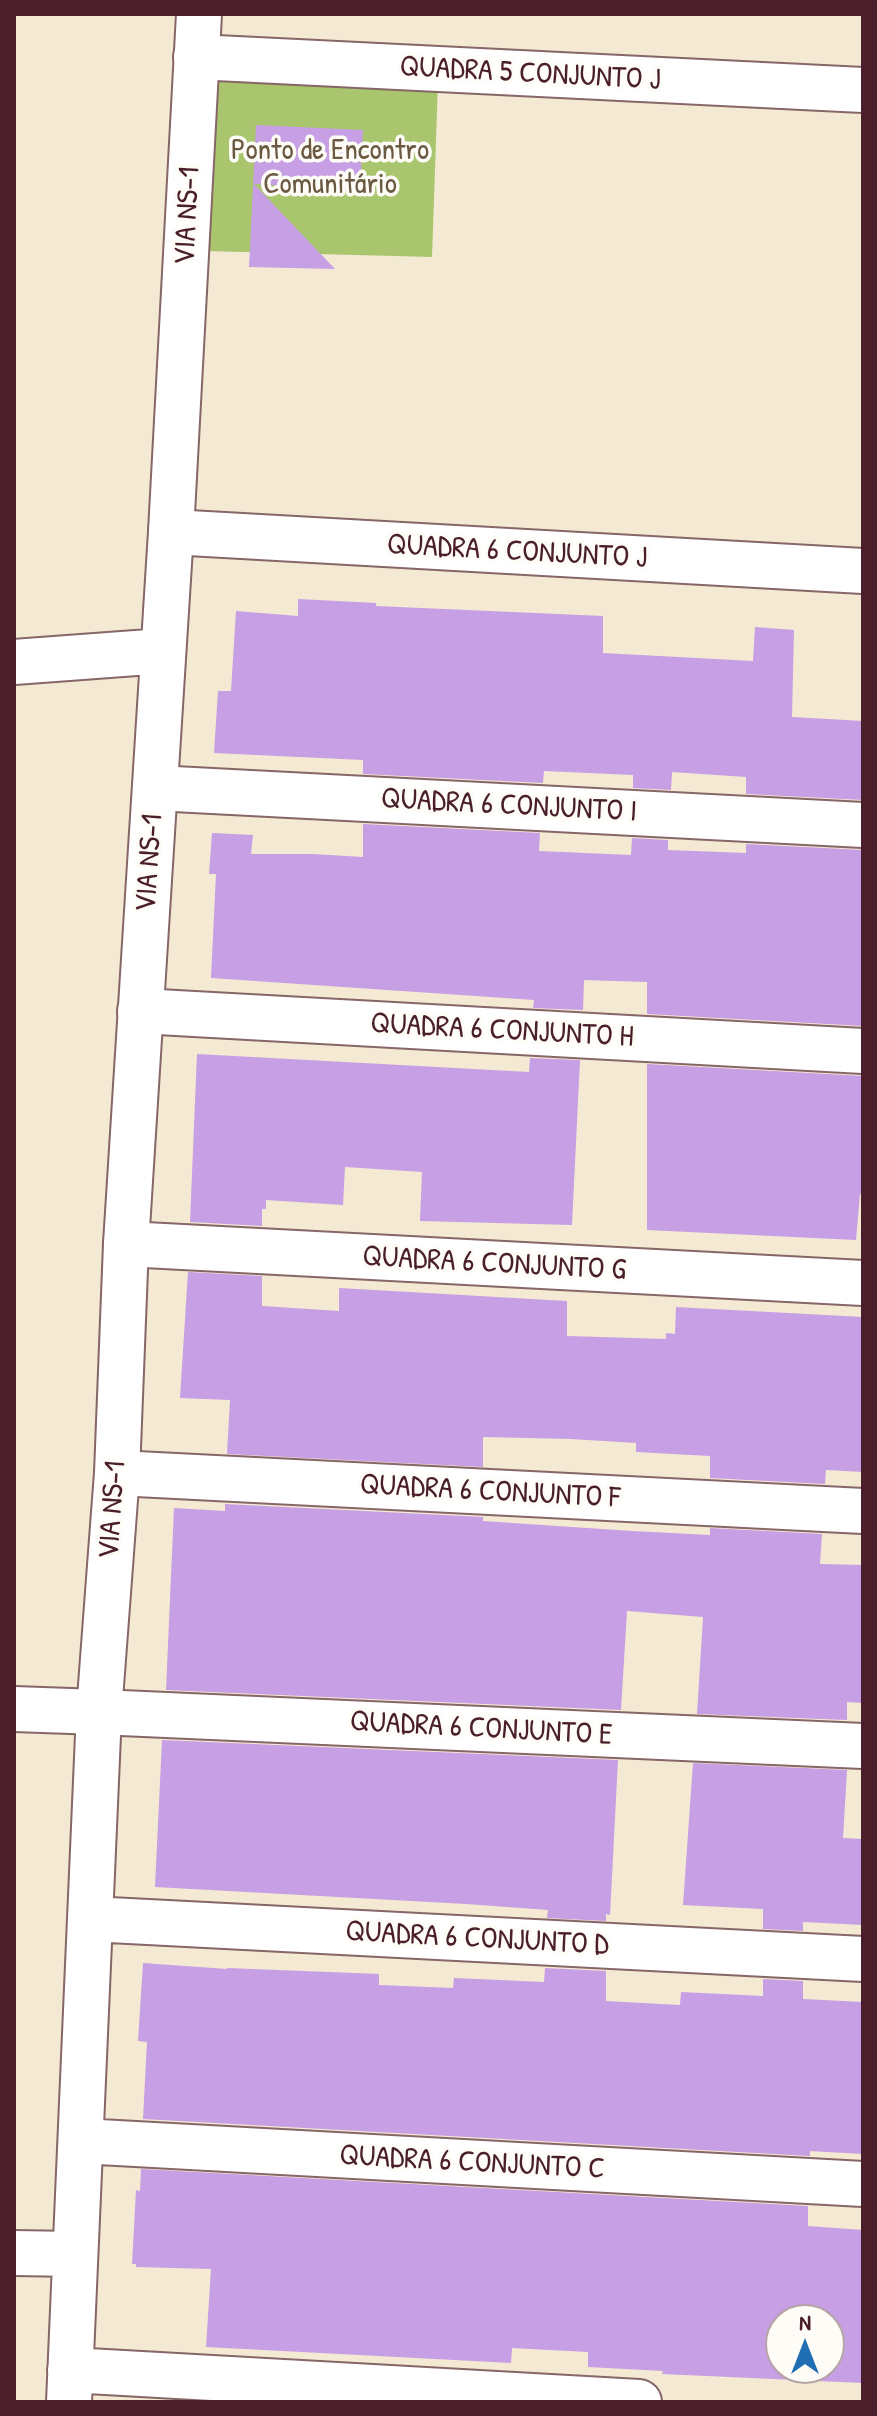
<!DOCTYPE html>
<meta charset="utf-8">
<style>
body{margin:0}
#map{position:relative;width:877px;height:2416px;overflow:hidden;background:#f4e9d3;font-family:"Patrick Hand",sans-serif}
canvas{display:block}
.frame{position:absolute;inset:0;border:16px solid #4a1f2b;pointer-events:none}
.north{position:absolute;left:765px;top:2304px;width:80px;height:80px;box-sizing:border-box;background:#fdfcf7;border:2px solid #b5a4a5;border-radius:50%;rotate:0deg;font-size:22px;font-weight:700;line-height:32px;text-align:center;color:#4a1f2b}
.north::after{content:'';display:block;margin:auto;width:28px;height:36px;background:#1f6fb2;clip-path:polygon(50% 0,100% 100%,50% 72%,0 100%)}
</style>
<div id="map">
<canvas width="877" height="2416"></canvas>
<div class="frame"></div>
<div class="north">N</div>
</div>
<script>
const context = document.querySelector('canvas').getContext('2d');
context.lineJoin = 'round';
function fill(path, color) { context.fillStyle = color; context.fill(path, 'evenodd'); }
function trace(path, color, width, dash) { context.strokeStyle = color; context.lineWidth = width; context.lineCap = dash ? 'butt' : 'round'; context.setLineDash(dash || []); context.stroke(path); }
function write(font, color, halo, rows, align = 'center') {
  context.font = font + ' "Patrick Hand",sans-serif'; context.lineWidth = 7; context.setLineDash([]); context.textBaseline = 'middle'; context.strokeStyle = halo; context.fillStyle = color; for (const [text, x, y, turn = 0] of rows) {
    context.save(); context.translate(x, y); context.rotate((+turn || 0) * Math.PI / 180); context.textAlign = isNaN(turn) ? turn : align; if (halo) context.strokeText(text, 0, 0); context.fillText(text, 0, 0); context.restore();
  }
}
fill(new Path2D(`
 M214,81L438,82L432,257L205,251Z`), '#a9c56d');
fill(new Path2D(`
 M256,125L363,130L360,190L254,184L335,269L249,267Z
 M298,599L376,603V606L603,616V653L753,661L755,627L794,630L792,717L863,721V800L746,794V777L672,772L671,790L633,788V775L544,771L543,783L363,774V760L214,753L218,691H231L236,611L298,616Z
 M363,824L540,833L539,851L631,855L632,838L668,840V850L746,853V844L863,850V1026L647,1014V982L584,980L583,1010L533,1008L534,1000L211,978L216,874H209L212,833L253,835L251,854H313L363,857Z
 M197,1054L529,1072L530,1058L580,1060L572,1225L420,1221L422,1172L345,1167L343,1205L266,1200V1209H262V1226L190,1222Z
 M647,1064L863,1076V1194H860L856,1240L647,1230Z
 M188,1272L262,1276V1306L339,1311V1288L567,1301V1336L666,1339V1333L675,1334L676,1307L863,1317V1472L826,1470L825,1484L710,1478V1456L636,1452V1443L571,1439L483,1437V1467L227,1454L230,1400L180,1398Z
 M225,1504L483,1517V1521L632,1531L710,1535V1528L822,1534L820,1564L863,1565V1703L847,1702V1720L697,1714L703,1617L627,1611L621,1710L166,1690L174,1508L225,1511Z
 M162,1740L618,1760L610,1915L606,1914V1921L547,1918L548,1910L466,1904L155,1887Z
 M693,1763L847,1770L843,1838L863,1839V1925L803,1922V1931L763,1929V1909L683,1905Z
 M143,1963L227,1969V1968L379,1974V1985L453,1988L454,1978L544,1982L545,1968L606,1971V2001L680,2005L681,1992L763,1996V1979L803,1981V1999L863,2002V2154L810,2151V2156L143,2119L147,2042L138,2041Z
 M141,2169L808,2206V2226L863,2230V2383L662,2374L663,2371L588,2367V2352L512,2348L511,2363L206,2347L211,2269L136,2267V2264H132L136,2190L140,2191ZM781,2320H829V2368H781Z`), '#c69fe4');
const minor = new Path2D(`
 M196,57L863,90
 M171,532L863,571
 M155,788L863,825
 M140,1011L863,1051
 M126,1244L863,1283
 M117,1473L863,1511
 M90,1919L863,1959
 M81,2141L863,2184
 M14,2253L75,2254
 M70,2370L639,2402
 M69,2402L99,1712L863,1746`);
const major = new Path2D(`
 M14,662L163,651
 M14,1709L99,1712L117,1473L126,1244L171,532L199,14`);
trace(minor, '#866666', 48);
trace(major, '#866666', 48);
trace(minor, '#fff', 44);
trace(major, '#fff', 44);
write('30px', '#4a1f2b', '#fdfcf7', [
 ["QUADRA 5 CONJUNTO J",530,74,3],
 ["VIA NS-1",188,216,-87],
 ["QUADRA 6 CONJUNTO J",517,552,3],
 ["QUADRA 6 CONJUNTO I",509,806,3],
 ["VIA NS-1",150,863,-86],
 ["QUADRA 6 CONJUNTO H",502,1031,3],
 ["QUADRA 6 CONJUNTO G",494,1264,3],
 ["QUADRA 6 CONJUNTO F",490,1492,3],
 ["VIA NS-1",113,1510,-86],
 ["QUADRA 6 CONJUNTO E",481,1729,3],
 ["QUADRA 6 CONJUNTO D",477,1939,3],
 ["QUADRA 6 CONJUNTO C",472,2163,3]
]);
write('30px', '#6b5942', '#fdfcf7', [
 ["Ponto de Encontro",330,151],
 ["Comunitário",330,185]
]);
</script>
